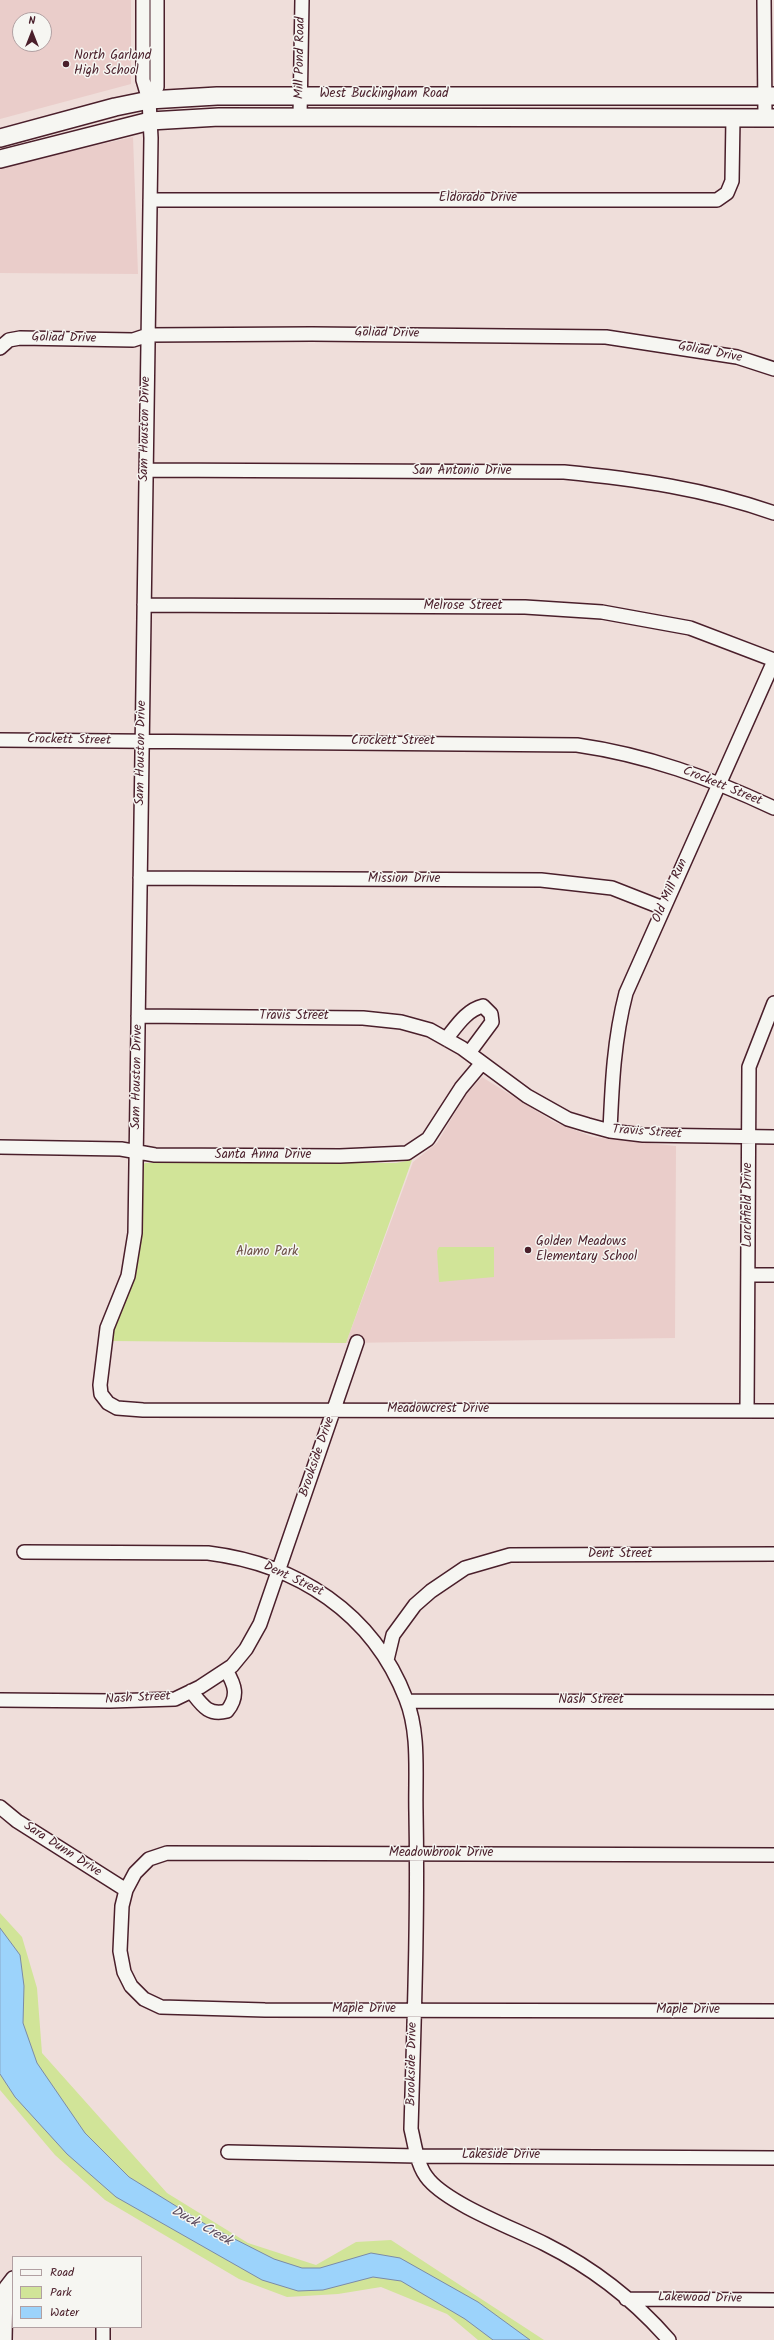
<!DOCTYPE html>
<style>
body{margin:0}
#map{position:relative;width:774px;height:2340px;overflow:hidden;background:#efdeda;font-family:Kalam,sans-serif}
canvas{display:block}
.legend{position:absolute;left:12px;top:2256px;width:130px;height:72px;box-sizing:border-box;background:#f6f6f2;border:1px solid #b1a0a2;margin:0;padding:5px 7px;list-style:none;font-size:12px;color:#4a1f2b}
.legend li{display:flex;align-items:center;gap:8px;height:20px}
.legend b{width:20px;border:1px solid #b1a0a2}
.north{position:absolute;left:12px;top:12px;width:40px;height:40px;box-sizing:border-box;background:#f6f6f2;border:1px solid #b1a0a2;border-radius:50%;rotate:0deg;font-size:11px;font-weight:700;line-height:16px;text-align:center;color:#4a1f2b}
.north::after{content:'';display:block;margin:auto;width:14px;height:18px;background:#4a1f2b;clip-path:polygon(50% 0,100% 100%,50% 72%,0 100%)}
</style>
<div id="map">
<canvas width="774" height="2340"></canvas>
<ul class="legend">
<li><b style="height:5px;background:#f6f6f2"></b>Road</li>
<li><b style="height:11px;background:#d1e498"></b>Park</li>
<li><b style="height:11px;background:#9cd3fb"></b>Water</li>
</ul>
<div class="north">N</div>
</div>
<script>
const context = document.querySelector('canvas').getContext('2d');
context.lineJoin = 'round';
function fill(path, color) { context.fillStyle = color; context.fill(path, 'evenodd'); }
function trace(path, color, width, dash) { context.strokeStyle = color; context.lineWidth = width; context.lineCap = dash ? 'butt' : 'round'; context.setLineDash(dash || []); context.stroke(path); }
function write(font, color, halo, rows, align = 'center') {
  context.font = font + ' Kalam,sans-serif'; context.lineWidth = 3; context.setLineDash([]); context.textBaseline = 'middle'; context.strokeStyle = halo; context.fillStyle = color; for (const [text, x, y, turn = 0] of rows) {
    context.save(); context.translate(x, y); context.rotate((+turn || 0) * Math.PI / 180); context.textAlign = isNaN(turn) ? turn : align; if (halo) context.strokeText(text, 0, 0); context.fillText(text, 0, 0); context.restore();
  }
}
fill(new Path2D(`
 M0,0H131V84L0,119ZM20,20H44V44H20Z
 M133,137L138,274L0,273V167Z
 M482,1077L554,1122L593,1137L676,1146L675,1338L346,1343L413,1162L437,1143L465,1096Z`), '#eacdca');
fill(new Path2D(`
 M412,1160L346,1343L110,1341L138,1263L141,1234L142,1165L145,1163H396Z
 M439,1247H494V1277L439,1282L437,1251Z
 M0,1913L22,1937L37,1988L42,2053L167,2193L248,2243L316,2265L356,2242L391,2240L544,2340H478L447,2314L381,2287L338,2294L287,2297L239,2279L105,2200L55,2155L0,2090Z`), '#d1e498');
const water = new Path2D(`
 M0,1928L20,1955L24,1986L23,2023L37,2063L85,2133L129,2177L205,2224L274,2259L302,2268H320L371,2253L400,2258L478,2302L530,2340H493L465,2319L401,2281L373,2277L323,2290L298,2291L262,2280L116,2197L67,2154L15,2097L0,2074Z`);
fill(water, '#9cd3fb');
trace(water, '#7b8ba8', 1);
const minor = new Path2D(`
 M143,0V80L149,100L151,138L135,1233L128,1276L107,1328L100,1385L101,1394L108,1403L117,1408L143,1410L774,1411
 M764,0L765,117
 M149,100L157,87V0
 M300,117L302,0
 M150,200H717L727,193L732,181L733,118
 M0,348L9,340L20,338L133,340L148,335L312,334L606,337L737,357L774,369
 M146,470L564,472C636,479 706,489 774,513
 M144,605L525,607L602,612L690,628L774,660
 M0,740L577,745C647,755 710,778 774,808
 M140,878L541,880L612,888L663,908
 M138,1016L363,1018L401,1022L430,1030L462,1048L527,1096L568,1119L588,1125L610,1131L643,1135L774,1137
 M446,1039C456,1027 466,1010 483,1006L491,1014L492,1022L469,1053
 M610,1131C612,1084 614,1039 626,993L774,661
 M0,1147L121,1149L155,1155L340,1156L407,1153L428,1139L461,1088L482,1063
 M748,1275H774
 M747,1411L749,1067L774,1003
 M24,1552L208,1553C297,1564 373,1613 406,1699C420,1734 415,1776 416,1813C418,1918 414,2024 411,2129C415,2145 417,2167 429,2180C451,2205 513,2228 545,2244C591,2267 635,2301 669,2340
 M387,1660L393,1635L415,1605L431,1591L465,1568L510,1555L774,1554
 M191,1691C202,1705 208,1716 227,1711C239,1696 235,1685 226,1670
 M0,1700L110,1701L175,1699L200,1687L232,1666L246,1649L260,1624L357,1342
 M407,1701L774,1702
 M0,1807L17,1821L126,1890
 M774,1855L167,1853L149,1859L135,1873L126,1890L122,1906L120,1951L124,1972L131,1986L144,1999L161,2007L265,2010L774,2011
 M228,2152L417,2156L774,2158
 M626,2299L774,2300
 M103,2327V2340
 M5,2340L6,2287L13,2278`);
const major = new Path2D(`
 M0,138L115,107L149,100L217,96H774
 M0,159L150,121L219,117L774,118`);
trace(minor, '#4a1f2b', 16);
trace(major, '#4a1f2b', 20);
trace(minor, '#f6f6f2', 13);
trace(major, '#f6f6f2', 17);
for (const [x, y, r, color] of [
 [66,64,4,"#4a1f2b"],
 [528,1250,4,"#4a1f2b"]
]) { const dot = new Path2D(); dot.arc(x, y, r, 0, 2 * Math.PI); context.fillStyle = color; context.fill(dot); trace(dot, '#f6f6f2', 1.5); }
write('13px', '#4a1f2b', '#f6f6f2', [
 ["North Garland",74,57],
 ["High School",74,72],
 ["Golden Meadows",536,1243],
 ["Elementary School",536,1258]
], 'left');
write('13px', '#4a1f2b', '#f6f6f2', [
 ["Mill Pond Road",301,58,-89],
 ["West Buckingham Road",384,95],
 ["Eldorado Drive",478,199],
 ["Goliad Drive",387,334,1],
 ["Goliad Drive",64,339,1],
 ["Goliad Drive",710,353,11],
 ["Sam Houston Drive",146,429,-89],
 ["San Antonio Drive",462,472],
 ["Melrose Street",463,607],
 ["Crockett Street",69,741,1],
 ["Crockett Street",393,742],
 ["Sam Houston Drive",142,753,-89],
 ["Crockett Street",722,787,22],
 ["Mission Drive",404,880],
 ["Old Mill Run",671,891,-66],
 ["Travis Street",294,1017],
 ["Sam Houston Drive",138,1077,-89],
 ["Travis Street",647,1133,4],
 ["Santa Anna Drive",263,1156],
 ["Larchfield Drive",749,1205,-90],
 ["Meadowcrest Drive",438,1410],
 ["Brookside Drive",318,1457,-71],
 ["Dent Street",620,1555],
 ["Dent Street",293,1580,25],
 ["Nash Street",138,1699,-3],
 ["Nash Street",591,1701],
 ["Sara Dunn Drive",62,1850,33],
 ["Meadowbrook Drive",441,1854],
 ["Maple Drive",364,2010],
 ["Maple Drive",688,2011],
 ["Brookside Drive",413,2064,-89],
 ["Lakeside Drive",501,2156],
 ["Lakewood Drive",700,2299,1]
]);
write('13px', '#6c5046', '#f6f6f2', [
 ["Alamo Park",267,1253]
]);
write('italic 14px', '#5e4c5f', '#f6f6f2', [
 ["Duck Creek",201,2227,29]
]);
</script>
